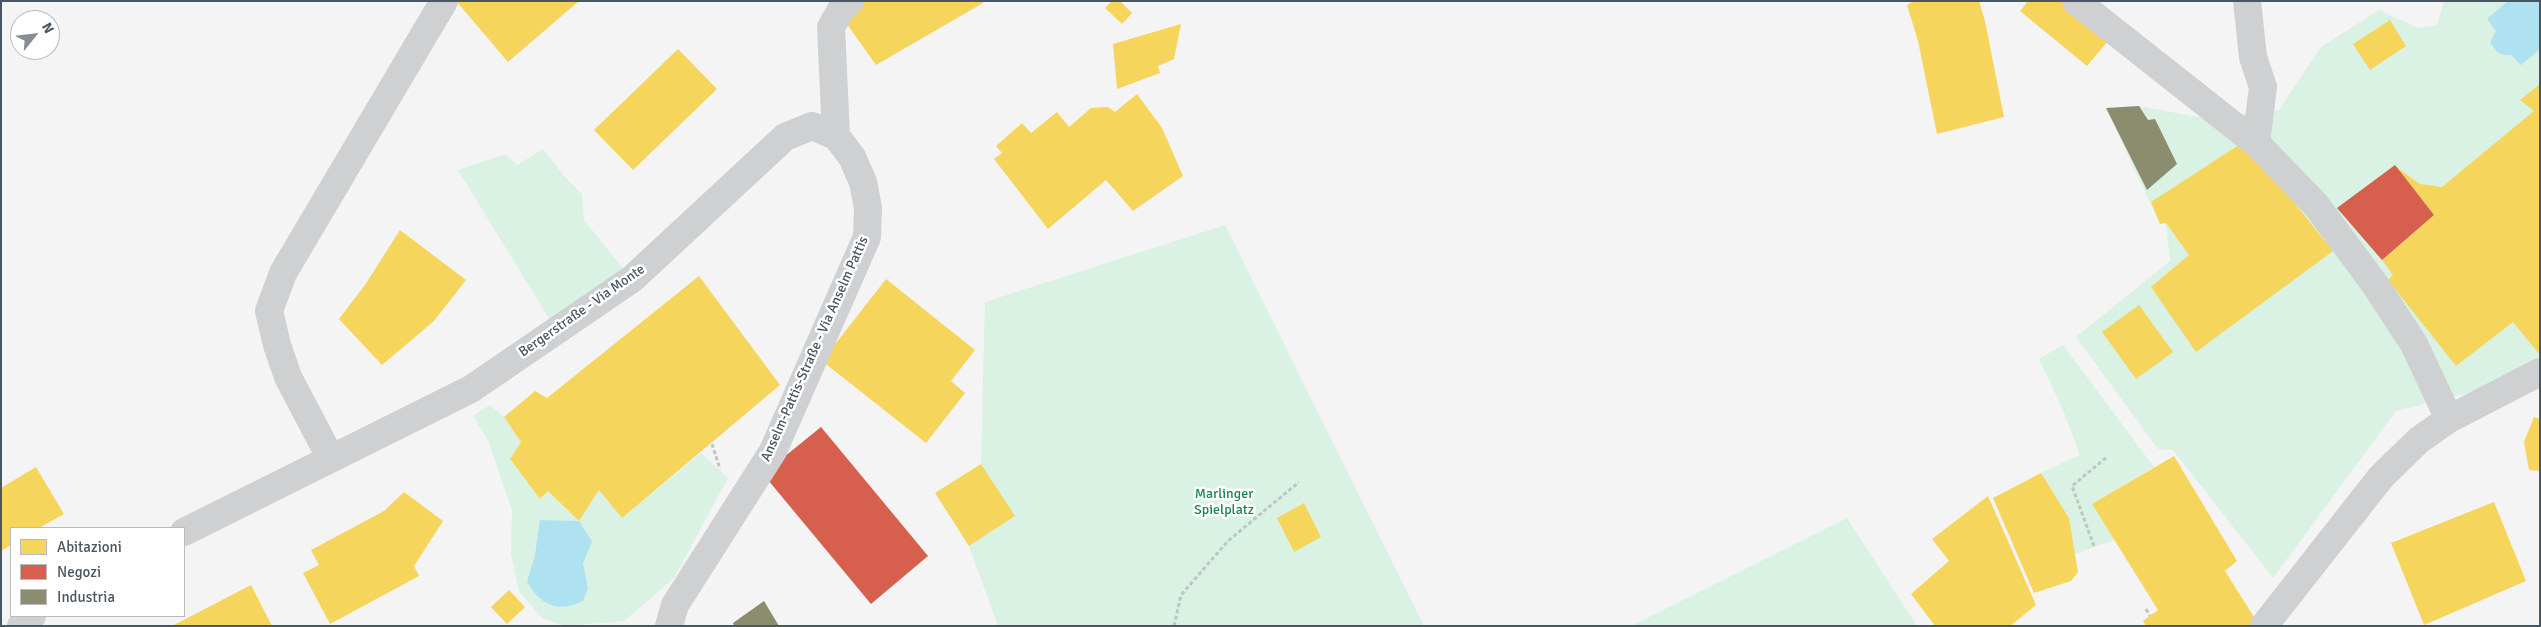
<!DOCTYPE html>
<meta charset="utf-8">
<style>
body{margin:0}
#map{position:relative;width:2541px;height:627px;overflow:hidden;background:#f4f4f4;font-family:Signika,sans-serif}
canvas{display:block}
.frame{position:absolute;inset:0;border:2px solid #4a5661;pointer-events:none}
.legend{position:absolute;left:10px;top:527px;width:175px;height:90px;box-sizing:border-box;background:#fff;border:1px solid #b7bbc0;margin:0;padding:6px 9px;list-style:none;font-size:15px;color:#4a5661}
.legend li{display:flex;align-items:center;gap:10px;height:25px}
.legend b{width:25px;border:1px solid #b7bbc0}
.north{position:absolute;left:10px;top:10px;width:50px;height:50px;box-sizing:border-box;background:#fff;border:1px solid #b7bbc0;border-radius:50%;rotate:61deg;font-size:14px;font-weight:700;line-height:20px;text-align:center;color:#4a5661}
.north::after{content:'';display:block;margin:auto;width:18px;height:22px;background:#868d94;clip-path:polygon(50% 0,100% 100%,50% 72%,0 100%)}
</style>
<div id="map">
<canvas width="2541" height="627"></canvas>
<div class="frame"></div>
<ul class="legend">
<li><b style="height:14px;background:#f6d55c"></b>Abitazioni</li>
<li><b style="height:14px;background:#d6604d"></b>Negozi</li>
<li><b style="height:14px;background:#8c8c6e"></b>Industria</li>
</ul>
<div class="north">N</div>
</div>
<script>
const context = document.querySelector('canvas').getContext('2d');
context.lineJoin = 'round';
function fill(path, color) { context.fillStyle = color; context.fill(path, 'evenodd'); }
function trace(path, color, width, dash) { context.strokeStyle = color; context.lineWidth = width; context.lineCap = dash ? 'butt' : 'round'; context.setLineDash(dash || []); context.stroke(path); }
function write(font, color, halo, rows, align = 'center') {
  context.font = font + ' Signika,sans-serif'; context.lineWidth = 5; context.setLineDash([]); context.textBaseline = 'middle'; context.strokeStyle = halo; context.fillStyle = color; for (const [text, x, y, turn = 0] of rows) {
    context.save(); context.translate(x, y); context.rotate((+turn || 0) * Math.PI / 180); context.textAlign = isNaN(turn) ? turn : align; if (halo) context.strokeText(text, 0, 0); context.fillText(text, 0, 0); context.restore();
  }
}
fill(new Path2D(`
 M2444,1H2540V360L2476,391L2396,411L2273,578L2173,450L2158,449L2076,337L2170,261L2166,223L2160,224L2106,108L2139,106L2203,118L2279,110L2321,47L2379,10L2418,28L2437,25Z
 M543,149L565,177L582,194L584,220L632,279L556,330L458,170L506,154L517,165Z
 M1225,225L1424,626H998L969,546L1014,516L981,464L985,302Z
 M2063,345L2154,467L2092,504L2114,540L2075,554L2069,518L2041,473L2080,455L2063,410L2039,359Z
 M490,405L504,417L521,442L510,459L540,499L548,491L579,521L599,490L622,518L701,453L728,478L674,578L624,621L565,626L542,618L519,591L511,555L512,510L488,440L473,416Z
 M1847,518L1917,626H1631Z`), '#d9f2e3');
fill(new Path2D(`
 M2508,1H2540V49L2521,65L2511,55C2500,56 2496,52 2490,42L2496,31L2487,19Z
 M540,520L579,521L592,542L583,563L588,588L583,601C557,613 542,606 527,582L535,555Z`), '#aee2f0');
fill(new Path2D(`
 M456,1H579L508,62Z
 M865,1H982L983,3L876,65L844,20Z
 M1112,1H1120L1132,13L1122,24L1105,8Z
 M1914,1H1979L1985,21L2004,117L1937,134L1918,41L1907,5Z
 M2028,1H2063L2109,40L2087,66L2020,11Z
 M2390,20L2406,46L2370,70L2353,44Z
 M1181,24L1174,59L1158,66L1160,73L1117,89L1113,44Z
 M678,49L717,89L633,170L594,130Z
 M2540,84V355L2513,322L2456,366L2388,280L2393,275L2382,260L2434,215L2396,167L2420,184L2442,187L2534,111L2520,100Z
 M1137,94L1162,128L1183,176L1133,211L1106,180L1048,229L994,159L1002,153L996,146L1022,123L1031,133L1057,112L1069,127L1091,108L1108,107L1115,112Z
 M2245,141L2333,251L2196,352L2151,287L2189,255L2166,223L2160,224L2151,202Z
 M400,230L466,280L434,321L382,365L339,319L365,285Z
 M699,276L780,385L622,518L599,490L579,521L548,491L540,499L510,459L521,442L504,417L535,391L547,398Z
 M886,279L975,350L951,381L965,393L926,443L822,361Z
 M2139,305L2173,352L2136,379L2102,332Z
 M2534,417L2540,419V471L2529,470L2524,442Z
 M2174,456L2237,561L2225,571L2257,622L2253,626H2146L2143,621L2158,610L2092,504Z
 M981,464L1015,516L969,546L935,493Z
 M36,467L64,514L39,528H11V545L1,551V488Z
 M2041,473L2069,518L2078,572L2071,581L2034,593L1993,498Z
 M404,492L443,521L414,566L419,576L330,624L303,573L319,565L311,550L384,511Z
 M1988,496L2036,605L2010,626H1935L1911,594L1949,561L1932,539Z
 M2494,502L2526,581L2424,625L2391,543Z
 M1304,503L1321,537L1294,552L1277,518Z
 M251,585L272,626H172Z
 M509,590L525,607L507,624L491,607Z`), '#f6d55c');
fill(new Path2D(`
 M2395,165L2434,215L2382,260L2337,208Z
 M821,427L928,556L871,604L763,474Z`), '#d6604d');
fill(new Path2D(`
 M2139,106L2148,120L2155,119L2177,164L2147,190L2106,108Z
 M764,601L779,626H734L733,623Z`), '#8c8c6e');
trace(new Path2D(`
 M712,444L720,469
 M2094,546L2072,486L2107,457
 M2146,609L2150,616
 M1174,626L1181,595L1228,541L1299,482`), '#bcc7c4', 3, [4, 2.5]);
trace(new Path2D(`
 M2076,1L2256,143L2316,205L2374,283L2414,344L2449,419
 M2247,1L2253,57L2263,87L2256,143
 M330,457L288,377L277,345L269,311L283,273L444,1
 M184,532L471,389L632,279L785,137L812,126L836,136
 M21,626L32,616
 M669,626L675,605L773,451L867,237L868,208L863,182L852,157L836,136L831,27L841,10L850,1
 M2264,626L2381,477L2419,440L2449,419L2540,372`), '#ced0d2', 28);
write('14px', '#4a5661', '#fff', [
 ["Bergerstraße - Via Monte",582,311,-35],
 ["Anselm-Pattis-Straße - Via Anselm Pattis",815,349,-66]
]);
write('14px', '#17864f', '#fff', [
 ["Marlinger",1224,494],
 ["Spielplatz",1224,510]
]);
</script>
